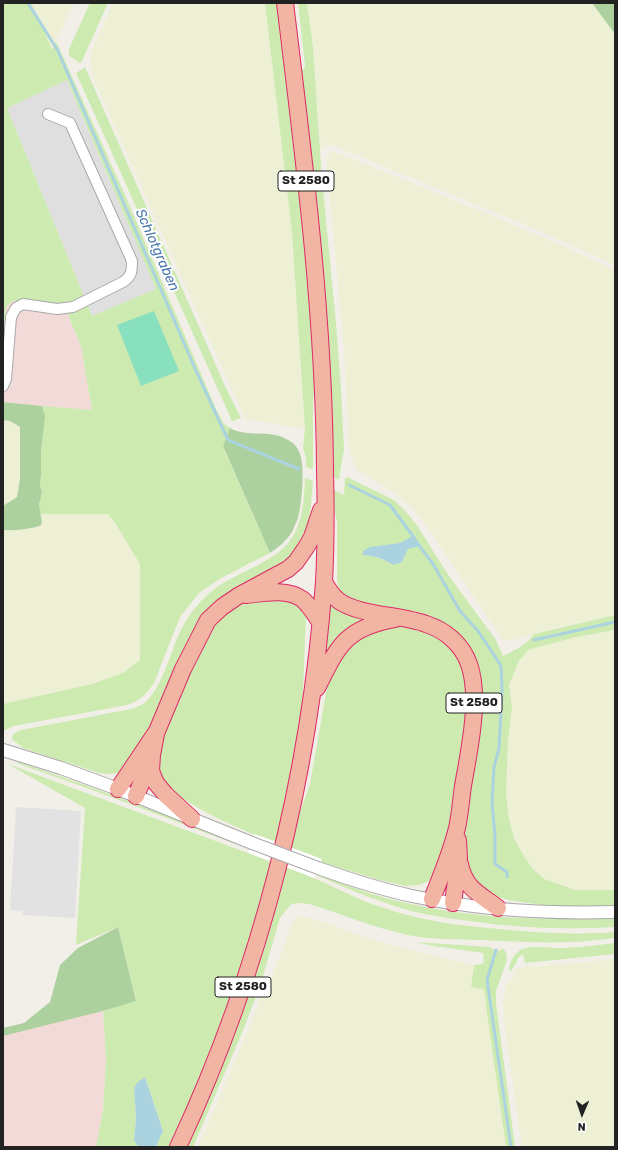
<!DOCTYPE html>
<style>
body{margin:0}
#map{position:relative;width:618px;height:1150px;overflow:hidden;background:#f2efe9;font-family:Rubik,sans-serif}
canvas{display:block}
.frame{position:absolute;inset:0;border:4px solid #222;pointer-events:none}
.north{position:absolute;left:562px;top:1094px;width:40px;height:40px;-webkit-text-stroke:3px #fff;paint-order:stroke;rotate:182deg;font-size:11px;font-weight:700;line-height:16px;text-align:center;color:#222}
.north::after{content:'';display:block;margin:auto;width:14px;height:18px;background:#222;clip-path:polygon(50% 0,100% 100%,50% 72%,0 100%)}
</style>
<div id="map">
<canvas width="618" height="1150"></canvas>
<div class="frame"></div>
<div class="north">N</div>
</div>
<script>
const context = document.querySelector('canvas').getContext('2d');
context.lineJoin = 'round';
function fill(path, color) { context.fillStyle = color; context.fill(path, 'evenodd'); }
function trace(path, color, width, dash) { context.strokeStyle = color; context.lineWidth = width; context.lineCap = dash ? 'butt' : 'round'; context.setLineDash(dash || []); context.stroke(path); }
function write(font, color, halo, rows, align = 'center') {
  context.font = font + ' Rubik,sans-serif'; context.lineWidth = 4; context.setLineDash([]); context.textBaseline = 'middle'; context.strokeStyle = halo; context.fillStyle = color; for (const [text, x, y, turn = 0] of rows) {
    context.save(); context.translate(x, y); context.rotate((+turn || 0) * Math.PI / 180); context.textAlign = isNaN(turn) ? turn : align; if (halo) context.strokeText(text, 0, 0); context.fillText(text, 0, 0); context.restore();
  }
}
fill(new Path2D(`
 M67,80L157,289L92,316L7,108Z`), '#e0dfdf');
fill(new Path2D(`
 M13,301L65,308L81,346L92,411L3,402V339L6,307Z
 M103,1011L106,1059L103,1110L96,1147H3V1036Z`), '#f2dad9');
fill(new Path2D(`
 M31,3H74L52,50Z
 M113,3H265L292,233L305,429L245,419L92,76L90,54Z
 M307,3H592L615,34V265L535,229L332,145H328L323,148L321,152L313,47Z
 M331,152H335L425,188L557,243L615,270V615L551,629L513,640L504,641L501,637L423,521L409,505L396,494L358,471L355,466L349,448L344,348L326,159Z
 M3,420L10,421L20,427V479L17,497L3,506Z
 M46,513L108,514L115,523L140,564V660L123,673L92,684L3,704V530H8L30,527L36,528L41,525L42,522L40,514Z
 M615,630V890H575L544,879L533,869L525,858L514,838L509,819L506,794L508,741L512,707L509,685L519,661L528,650L572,638Z
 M302,916L318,920L358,935L399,947L474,965L471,987L484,989L488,1021L506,1147H198L249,1027L262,993L265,994L293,922L297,918Z
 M615,958V1147H522L504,1021L503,997L506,986L514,977V970L524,967L587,962Z`), '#eef0d5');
fill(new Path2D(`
 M3,3H31L52,49L56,41L125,195L216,409L224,424L230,428L223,447L270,553L221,578L199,593L180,617L154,683C146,694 140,701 127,705L14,726L5,730L3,733V704L92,684L123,673L140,660V564L115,523L108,514H40L39,505L42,492L40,487L41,475V452L44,416L42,406L92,410L81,346L65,308L13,301L6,307L3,339ZM67,80L156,289L92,316L7,108Z
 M90,3H108L82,61L80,63L69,56V49Z
 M265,3H279L299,166L316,363L313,404V469L306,467V458L303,448L305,429L292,233Z
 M291,3H294L302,70L304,69L305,65L298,3H307L313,47L322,179L336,323L341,389L344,449L339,480L333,477Z
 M85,67L225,386L241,418L232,421L76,73Z
 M347,477L394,500L408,514L416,524L449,576L496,640L503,656C515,650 527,645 534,634L615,615V630L572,638L528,650L519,661L509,685L512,707L508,741L506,794L509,819L514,838L525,858L533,869L544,879L575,890H615V906L590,907L548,906L508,900L492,895L467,876L463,826L479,711L446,625L430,616L360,604L343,595L339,590L337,579V521L333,504L332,489L344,495L345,478ZM413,537L420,546L408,549L402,562L393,565C383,558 374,556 363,555L385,545L400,543Z
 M305,478L313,481L310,517L304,538L289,560L200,619L189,638L153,721L137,752L119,773L109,774L99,773L23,748L12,739L13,734L21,730L126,710C132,709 138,707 143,704C162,691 171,648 182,628C191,610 204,596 220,585C278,552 303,555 305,478Z
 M287,598L303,609L306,616L302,713L283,822L240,975L199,1080L170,1147H156L163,1131L145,1077L134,1088L136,1118L134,1140L138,1147H96L103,1110L106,1059L103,1011L136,1000L118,927L76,945L85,808L8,764L248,853L255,835C225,822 182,803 159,780L158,751L176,701L208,634L218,620L225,614L243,602Z
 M327,600L375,617L322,661Z
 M395,624C406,626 419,627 429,632C463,648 468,679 467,713L449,831L445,849L432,877L429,881L419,885L406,886L380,880L321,862V859L306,875C332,885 357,900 384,908C421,921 461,926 500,929C539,933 576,935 615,932V938C569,945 524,942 478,940C454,939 431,940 408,935C374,928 342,914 309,904L299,903L291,904L280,918L260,986L242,1033L193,1147H185L239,1019L256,972L275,908L299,815L310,784L326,693L332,672L354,639Z
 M18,762L80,783L239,843L238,845L95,791L16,763Z
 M316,873C337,881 358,890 379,896C455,918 536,921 615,918V927C566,930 517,928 469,921C451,919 433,916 415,912C381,903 348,889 316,875Z
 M416,942L491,947L492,949L500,951L501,949H503L506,952L507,960L496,991V1003L515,1147H506L488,1021L484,989L471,987L474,965L482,964L484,961L483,953L433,946Z
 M615,943V954L525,963L523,954L517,959V962L510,972C507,965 515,952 522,949C533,945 548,948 559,948C578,948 597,945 615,943Z`), '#cdebb0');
fill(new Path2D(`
 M592,3H615V34Z
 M3,402L42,406L45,416L41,452V475L40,486L42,492L39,505L42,522L41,525C35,529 10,531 3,530V506L17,497L20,479V427L10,421L3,420Z
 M230,428C247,438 269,429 286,439C293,442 298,447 300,454C305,467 302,504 298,518C296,523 294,527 292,532C286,541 279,547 270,553L223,446Z
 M118,927L136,1001L103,1011L3,1036V1028L24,1023L50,1002L60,965L78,948Z`), '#add19e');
fill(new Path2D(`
 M154,311L179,371L141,386L117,325Z`), '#88e0be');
fill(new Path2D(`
 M16,807L81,811L75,918L23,915V911L10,910Z`), '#e2e2e2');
fill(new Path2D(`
 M413,536L419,542L420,546L408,549L402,562L393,565C383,558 374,556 363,555V551L370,547L400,543Z
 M145,1077L163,1131L156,1147H138L134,1140L136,1118L134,1088L138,1082Z`), '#aad3df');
fill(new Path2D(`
 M255,834L322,859L314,878L248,853Z`), '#fff');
trace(new Path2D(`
 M28,3L58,51L197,373L228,440L299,469
 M349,485L390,505L415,539
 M418,544L433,564L460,611L478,631L494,655L501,666L502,690L499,749L494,767L492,803L495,835V864L507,872V877
 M534,640L615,622
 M496,950L487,980L511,1147`), '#aad3df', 3);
const minor = new Path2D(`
 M3,386L6,379L11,317L16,308L23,304L57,309L73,307L123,282C132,276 132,271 132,261L70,123L48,114`);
const tertiary = new Path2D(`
 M3,750L61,768L118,789L252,843
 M318,868C349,879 380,889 412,896C478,910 547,914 615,912`);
const trunk = new Path2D(`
 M324,582C328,589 332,596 339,601C358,615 402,615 426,624C445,630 462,644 469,664C481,698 469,751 463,786C461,800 460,815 457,828C451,853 441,876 432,899
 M246,595C263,593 288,588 302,599C310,605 315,615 320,622
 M317,688C338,646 345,628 395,619
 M156,734L152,755L151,771L156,783L166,795L192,819
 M118,789L157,731L183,669L208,620L222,607L238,596L288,569L296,562L307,546L312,537L321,510
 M136,796L151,759
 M460,864C465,889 480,894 498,908
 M453,903L459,858L458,840
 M178,1147C261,970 310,777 324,582C326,545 326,508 325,470C324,314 304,159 285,3`);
trace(minor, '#a9a9a9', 12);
trace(tertiary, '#a9a9a9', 14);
trace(trunk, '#dc2a67', 18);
trace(minor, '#fff', 10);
trace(tertiary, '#fff', 12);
trace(trunk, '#f2b4a3', 16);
const tertiaryBridge = new Path2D(`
 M252,843L318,868`);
trace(tertiaryBridge, '#a9a9a9', 14, []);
trace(tertiaryBridge, '#fff', 12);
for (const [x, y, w] of [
 [306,181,56],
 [474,703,56],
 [243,987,56]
]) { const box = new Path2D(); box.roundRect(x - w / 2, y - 10, w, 20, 3); context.fillStyle = '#fff'; context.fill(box); trace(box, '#222', 1); }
write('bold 12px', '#222', null, [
 ["St 2580",306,181],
 ["St 2580",474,703],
 ["St 2580",243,987]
]);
write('italic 14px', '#4a7aab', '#fff', [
 ["Schlotgraben",157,250,66]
]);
</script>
